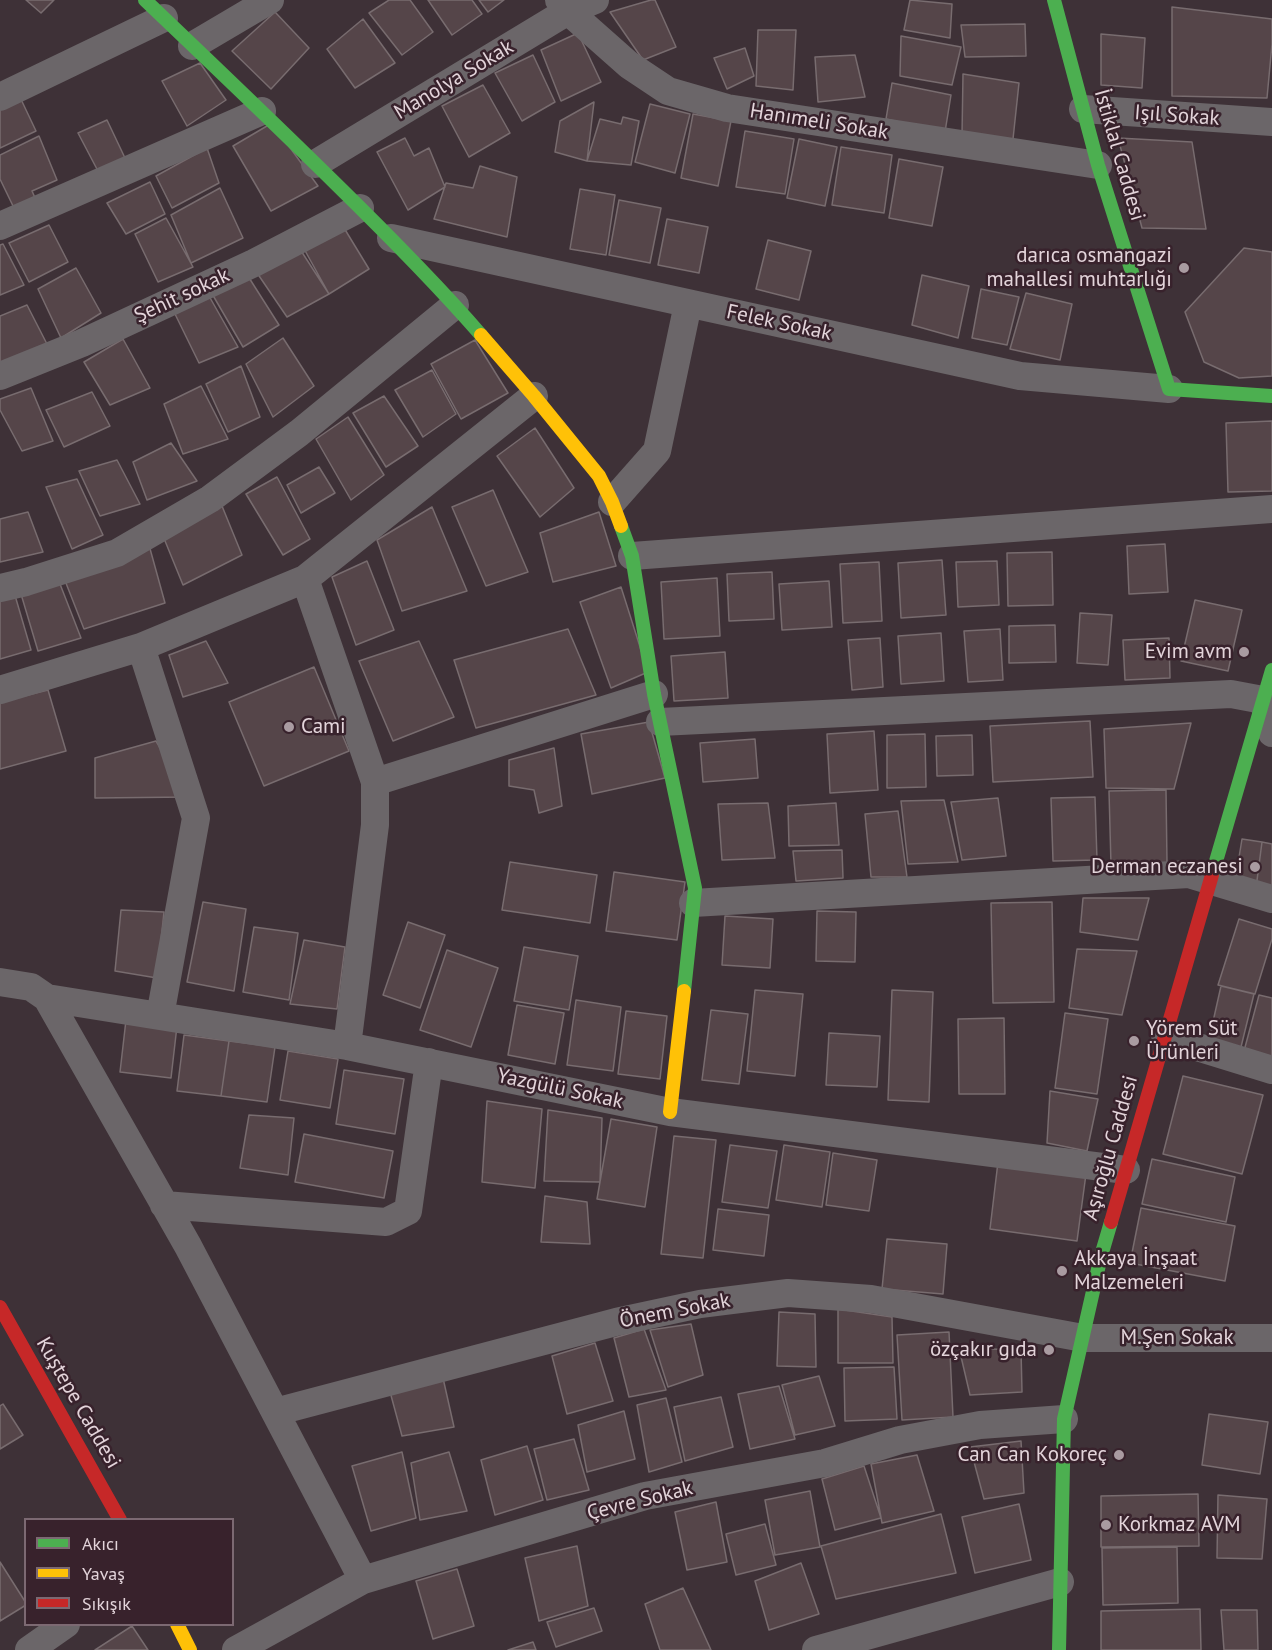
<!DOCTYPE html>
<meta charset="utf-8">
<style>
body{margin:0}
#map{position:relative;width:1272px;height:1650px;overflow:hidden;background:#3e3137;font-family:"PT Sans",sans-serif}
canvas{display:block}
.legend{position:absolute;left:24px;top:1518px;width:210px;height:108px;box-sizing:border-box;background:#38222c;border:2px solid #7c6972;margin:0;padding:8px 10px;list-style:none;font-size:18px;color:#e3d4da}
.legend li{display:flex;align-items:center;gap:12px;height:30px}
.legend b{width:30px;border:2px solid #7c6972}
</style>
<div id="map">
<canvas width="1272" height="1650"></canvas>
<ul class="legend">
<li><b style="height:8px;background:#4caf50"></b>Akıcı</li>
<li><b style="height:8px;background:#ffc107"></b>Yavaş</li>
<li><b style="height:8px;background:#c62828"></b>Sıkışık</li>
</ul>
</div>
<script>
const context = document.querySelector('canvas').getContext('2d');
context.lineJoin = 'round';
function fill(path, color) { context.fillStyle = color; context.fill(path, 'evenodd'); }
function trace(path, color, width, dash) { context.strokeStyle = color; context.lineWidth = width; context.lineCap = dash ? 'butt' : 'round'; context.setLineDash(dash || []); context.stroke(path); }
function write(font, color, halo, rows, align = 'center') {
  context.font = font + ' "PT Sans",sans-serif'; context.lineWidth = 5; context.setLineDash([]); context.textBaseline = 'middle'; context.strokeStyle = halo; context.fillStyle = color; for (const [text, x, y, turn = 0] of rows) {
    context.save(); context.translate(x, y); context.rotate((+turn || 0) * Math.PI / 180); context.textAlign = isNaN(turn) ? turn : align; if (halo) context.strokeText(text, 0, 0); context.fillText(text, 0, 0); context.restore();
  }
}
const building = new Path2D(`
 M26,0H54L41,13Z
 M389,0H410L433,32L402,55L369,13Z
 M428,0H472L482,14L452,35Z
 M479,0H504L488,12Z
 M651,0H655L676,47L643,60L610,12Z
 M910,0L952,4L950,38L904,30Z
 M1172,7L1272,19V44L1267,98L1172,96Z
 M275,12L309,48L271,89L232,51Z
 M363,19L395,63L355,88L327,49Z
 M1025,24L1026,56L965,57L961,25Z
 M758,30H796L793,90L756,86Z
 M578,33L601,82L561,101L541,50Z
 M1101,34L1145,38L1142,88L1101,85Z
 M901,36L961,47L952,85L900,76Z
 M745,48L754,76L727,89L714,58Z
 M533,55L555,102L522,121L495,73Z
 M855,55L865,97L818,102L815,57Z
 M200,63L226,100L187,126L162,81Z
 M963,74L1019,83L1013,139L962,135Z
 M892,83L951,95L945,132L886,119Z
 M483,85L510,133L469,157L442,106Z
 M18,93L36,131L0,148V101Z
 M594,102L587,161L555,152L560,121Z
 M650,104L690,114L675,173L635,162Z
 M693,114L731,121L718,186L681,178Z
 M623,117L639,121L631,165L587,161L600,119L621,124Z
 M107,120L125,158L99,173L78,133Z
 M272,123L318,186L271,211L233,146Z
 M745,131L794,139L785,194L736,187Z
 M39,136L57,180L32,191L36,200L14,208L0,179V155Z
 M405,138L414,156L429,148L445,187L408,210L377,152Z
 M1118,138L1192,142L1206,229L1142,228Z
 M799,139L837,147L825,206L787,198Z
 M841,147L892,155L884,213L832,205Z
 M207,148L219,183L172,208L156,176Z
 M899,159L943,167L932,226L889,218Z
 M480,166L517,177L507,237L434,219L446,183L473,188Z
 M150,182L165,214L126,234L107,203Z
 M220,188L243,238L191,263L171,215Z
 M580,189L615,195L606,255L570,249Z
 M619,200L661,208L650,263L609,255Z
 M166,218L193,267L158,282L135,234Z
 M667,219L708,227L699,273L658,265Z
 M341,223L369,269L329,294L303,247Z
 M49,225L68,262L29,282L9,243Z
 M768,240L811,251L799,300L756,289Z
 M296,243L329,294L287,317L253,267Z
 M3,244L24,285L0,295V245Z
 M1244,248L1272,252V376L1239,378L1204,362L1185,312Z
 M76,268L101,313L61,338L38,289Z
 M246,273L279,325L243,347L211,292Z
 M922,275L969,286L958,338L912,325Z
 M981,289L1019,297L1007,345L972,338Z
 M1026,293L1072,304L1060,360L1010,349Z
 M209,296L238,347L199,363L175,314Z
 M27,305L48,346L0,365V316Z
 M283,338L314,386L273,417L246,364Z
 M123,339L150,388L110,405L84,362Z
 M475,340L508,393L461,419L431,364Z
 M241,366L260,417L228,432L206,384Z
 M432,370L456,414L423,437L395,390Z
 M201,386L228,439L183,454L164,404Z
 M31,388L53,441L22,451L0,410V399Z
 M92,392L110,426L64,447L46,410Z
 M384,396L418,446L386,467L353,413Z
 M348,417L384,475L351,500L316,439Z
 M1272,421V491L1228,492L1226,423Z
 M535,428L574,488L540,517L497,456Z
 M171,443L197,481L147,500L133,462Z
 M117,460L140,504L100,516L79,471Z
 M319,467L335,493L301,513L287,485Z
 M277,477L310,539L283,555L246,494Z
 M77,479L103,535L72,549L46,487Z
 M493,490L528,572L486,586L452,507Z
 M222,506L242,555L183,585L163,536Z
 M432,507L467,591L402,611L377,540Z
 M28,512L43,552L0,562V519Z
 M599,512L616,566L553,582L540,533Z
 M1165,544L1168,592L1129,594L1127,546Z
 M149,545L165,603L84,629L62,573Z
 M1052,552L1053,605L1008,606L1007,553Z
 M942,560L946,615L901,618L898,563Z
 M367,561L394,630L356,645L332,577Z
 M997,561L999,605L958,607L956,562Z
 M879,562L882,621L843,623L840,564Z
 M772,572L774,619L729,621L727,574Z
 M717,578L720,636L664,639L661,582Z
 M829,581L832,627L782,630L779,584Z
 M60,584L81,638L38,651L21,594Z
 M621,587L648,672L611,688L580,602Z
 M14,592L31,650L0,659V596Z
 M1195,600L1242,610L1228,671L1181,661Z
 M1080,613L1112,615L1108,665L1077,663Z
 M1055,625L1056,662L1009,663V626Z
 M568,629L596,695L476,728L454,660Z
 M1000,629L1003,680L968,682L964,631Z
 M941,633L944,681L901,684L898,636Z
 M880,638L883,687L852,690L848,640Z
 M1169,638L1170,678L1125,680L1123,640Z
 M206,641L228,683L183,697L169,655Z
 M419,641L454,717L393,741L359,661Z
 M725,652L728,698L674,701L671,656Z
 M314,667L349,751L264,786L229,702Z
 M48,690L66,751L0,769V702Z
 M1090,721L1093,777L993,782L990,726Z
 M649,722L665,778L592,794L581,734Z
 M1191,723L1174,789L1106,788L1104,729Z
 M874,731L878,790L830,793L827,734Z
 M925,734L926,787L887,788V735Z
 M972,735L973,775L937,776L936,736Z
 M755,739L758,778L703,782L700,743Z
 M156,741L189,797L95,798V758Z
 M554,748L562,806L539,813L534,790L509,786V760Z
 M1166,790L1167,863L1111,865L1109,791Z
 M1095,797L1097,860L1053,861L1051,798Z
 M998,798L1006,856L962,860L951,802Z
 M944,800L958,862L908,864L901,801Z
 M768,803L775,858L722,860L718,804Z
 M836,803L839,845L789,846L788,806Z
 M898,811L907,877H871L865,814Z
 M1242,839L1262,842L1256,888L1235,882Z
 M1262,842L1272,844V892L1256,888Z
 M842,850L843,878L796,881L793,851Z
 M510,862L597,875L590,923L502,910Z
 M614,872L685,882L677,940L606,931Z
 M1083,898H1149L1138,940L1080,932Z
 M203,902L246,909L234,991L187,982Z
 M1052,902L1054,1002L993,1003L991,903Z
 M121,910L164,912L157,978L115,971Z
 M817,911L856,912L855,962L816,961Z
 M725,916L773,919L770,968L722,965Z
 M1239,919L1272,929V939L1255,994L1218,985Z
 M408,922L445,935L420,1008L383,995Z
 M254,927L298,933L289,1000L243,992Z
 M304,940L345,947L337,1009L290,1004Z
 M524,947L578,956L569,1010L514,1001Z
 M1077,949L1137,951L1122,1015L1069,1008Z
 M447,950L498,968L471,1047L420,1030Z
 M1221,986L1254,994L1241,1047L1208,1044Z
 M755,990L803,994L795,1076L747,1071Z
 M892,990L933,992L929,1102L888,1100Z
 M1259,995L1272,998V1059L1244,1051Z
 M576,1000L621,1007L613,1071L567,1065Z
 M517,1005L564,1013L555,1064L508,1055Z
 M711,1010L748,1014L739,1084L702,1080Z
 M626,1011L667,1016L660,1079L618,1074Z
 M1065,1013L1108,1019L1097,1094L1055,1088Z
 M1004,1018L1005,1094H959L958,1019Z
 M126,1020L177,1026L171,1078L120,1072Z
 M829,1033L880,1036L877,1087L826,1085Z
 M184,1035L229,1041L221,1096L177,1091Z
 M229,1041L275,1047L267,1102L221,1096Z
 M288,1051L338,1059L330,1108L280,1100Z
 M344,1070L404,1079L395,1134L336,1124Z
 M1183,1076L1263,1095L1242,1174L1163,1154Z
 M1050,1091L1098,1099L1087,1151L1047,1143Z
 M487,1101L542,1109L535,1188L482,1182Z
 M548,1110L602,1118L600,1182L544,1181Z
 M249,1115L294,1118L288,1175L240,1168Z
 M611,1119L657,1127L645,1207L597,1199Z
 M304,1134L393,1151L384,1198L295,1182Z
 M674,1136L716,1140L703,1258L661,1254Z
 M730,1145L777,1151L768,1208L722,1202Z
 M784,1145L830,1152L822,1207L776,1200Z
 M833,1153L877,1160L869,1211L826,1205Z
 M1152,1159L1235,1177L1226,1222L1142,1204Z
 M998,1162L1086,1174L1077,1241L990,1229Z
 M545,1196L587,1202L590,1244L541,1242Z
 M1141,1208L1235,1226L1225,1281L1130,1263Z
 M718,1209L769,1215L764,1256L713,1250Z
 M887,1239L947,1244L943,1294L882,1289Z
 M838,1309L892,1317L893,1363H838Z
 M779,1312L815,1314L816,1367L777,1366Z
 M691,1324L703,1375L668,1387L650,1330Z
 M644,1329L666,1390L629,1397L614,1338Z
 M949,1332L953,1417L902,1420L897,1335Z
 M595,1343L613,1401L567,1414L552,1356Z
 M959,1348L1021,1350L1022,1392L970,1395Z
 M894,1367L897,1419L845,1421L844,1368Z
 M819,1376L835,1426L795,1435L782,1385Z
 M443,1378L454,1427L402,1436L389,1388Z
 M779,1386L795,1439L750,1449L738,1394Z
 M721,1397L733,1447L685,1461L674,1407Z
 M666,1398L682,1462L649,1472L637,1405Z
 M3,1404L23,1435L0,1449V1406Z
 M624,1411L635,1459L587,1472L578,1425Z
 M1209,1414L1268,1422L1260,1474L1202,1465Z
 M574,1439L589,1490L547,1500L534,1449Z
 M1021,1441L1024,1493L984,1499L970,1447Z
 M527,1446L543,1500L495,1515L481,1460Z
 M402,1452L416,1518L371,1531L352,1466Z
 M449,1452L467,1511L420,1520L411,1463Z
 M917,1455L934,1511L882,1523L871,1464Z
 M864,1466L881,1518L835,1530L822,1479Z
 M810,1491L820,1547L775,1555L765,1500Z
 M1198,1494L1199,1546L1101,1547V1496Z
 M1218,1495L1267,1499L1262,1559L1217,1558Z
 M716,1502L727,1562L687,1570L675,1512Z
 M1019,1504L1031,1560L975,1573L962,1517Z
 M941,1514L956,1573L836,1599L821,1546Z
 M765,1524L776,1565L736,1575L726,1534Z
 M577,1546L588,1606L539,1621L525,1558Z
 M1177,1547L1178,1603L1103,1605L1102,1548Z
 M0,1562L26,1603V1605L0,1621Z
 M801,1563L819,1614L769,1630L755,1581Z
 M457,1569L474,1626L433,1639L416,1581Z
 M683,1588L711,1650H660L645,1604Z
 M594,1608L602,1631L556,1647L547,1622Z
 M1200,1609L1201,1650H1101V1611Z
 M1221,1610H1257L1258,1650H1224Z
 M132,1626L148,1650H95Z
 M533,1642L536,1650H508Z`);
fill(building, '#554549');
trace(building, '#786c6f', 1.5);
trace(new Path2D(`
 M559,0L568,11L629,65L668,91L727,108L1098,165
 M192,46L270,0
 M0,97L164,18
 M1083,109L1272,122
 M315,164L568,11L595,0
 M0,226L262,111
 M391,238L1020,376L1169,389
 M0,376L82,343L254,263L360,208
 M612,502L657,451L688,304
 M632,556L1272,509
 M305,579L375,782V825L347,1046
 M0,588L26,582L117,553L210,499L299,433L455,305
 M141,647L196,818L160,1016
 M0,690L141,647L305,579L534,396
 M660,722L1231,694L1263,700L1272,733
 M375,782L654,694
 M693,903L1189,874L1272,899
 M0,982L31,987L47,998L347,1046L670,1112L1126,1170
 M47,998L188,1246L363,1580
 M1165,1037L1272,1070
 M164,1205L386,1222L408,1211L429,1062
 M275,1412L616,1322L700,1304L788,1293L871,1299L1083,1338H1272
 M29,1650L66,1624
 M236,1650L363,1580L645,1496L825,1463L900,1440L980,1425L1064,1419
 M816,1650L1060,1582`), '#6b6669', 28);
trace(new Path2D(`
 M145,0C209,61 273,122 335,183C385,232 435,282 481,335
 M1054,0L1098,165L1169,389L1272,396
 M621,526L632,556L654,694L695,888L684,991
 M1212,875L1272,670
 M1059,1650L1064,1419L1101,1256L1111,1222`), '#4caf50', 14);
trace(new Path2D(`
 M481,335L534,396L599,476L612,502L621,526
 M670,1112L684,991
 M177,1624L190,1650`), '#ffc107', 14);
trace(new Path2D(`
 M1111,1222L1212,875
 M0,1307L120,1520`), '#c62828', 14);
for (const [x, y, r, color] of [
 [1184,268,6,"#a99ba1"],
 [1244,652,6,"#a99ba1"],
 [289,727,6,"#a99ba1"],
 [1255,867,6,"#a99ba1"],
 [1134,1041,6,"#a99ba1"],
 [1062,1271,6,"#a99ba1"],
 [1049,1350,6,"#a99ba1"],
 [1119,1455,6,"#a99ba1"],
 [1106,1525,6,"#a99ba1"]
]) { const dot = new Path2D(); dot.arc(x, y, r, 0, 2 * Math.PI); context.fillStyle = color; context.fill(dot); trace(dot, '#38222c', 2); }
write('21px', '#e3d4da', '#38222c', [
 ["Manolya Sokak",454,80,-31],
 ["Işıl Sokak",1177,116,4],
 ["Hanımeli Sokak",819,122,9],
 ["İstiklal Caddesi",1119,155,74],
 ["Şehit sokak",182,296,-25],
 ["Felek Sokak",779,323,12],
 ["Yazgülü Sokak",560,1089,12],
 ["Aşıroğlu Caddesi",1111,1148,-74],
 ["Önem Sokak",675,1311,-11],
 ["M.Şen Sokak",1177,1338],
 ["Kuştepe Caddesi",78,1403,60],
 ["Çevre Sokak",640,1501,-14]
]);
write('21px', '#e3d4da', '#38222c', [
 ["darıca osmangazi",1172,256],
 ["mahallesi muhtarlığı",1172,280],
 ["Evim avm",1232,652],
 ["Cami",301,727,"left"],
 ["Derman eczanesi",1243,867],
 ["Yörem Süt",1146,1029,"left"],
 ["Ürünleri",1146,1053,"left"],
 ["Akkaya İnşaat",1074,1259,"left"],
 ["Malzemeleri",1074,1283,"left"],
 ["özçakır gıda",1037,1350],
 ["Can Can Kokoreç",1107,1455],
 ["Korkmaz AVM",1118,1525,"left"]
], 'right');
</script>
